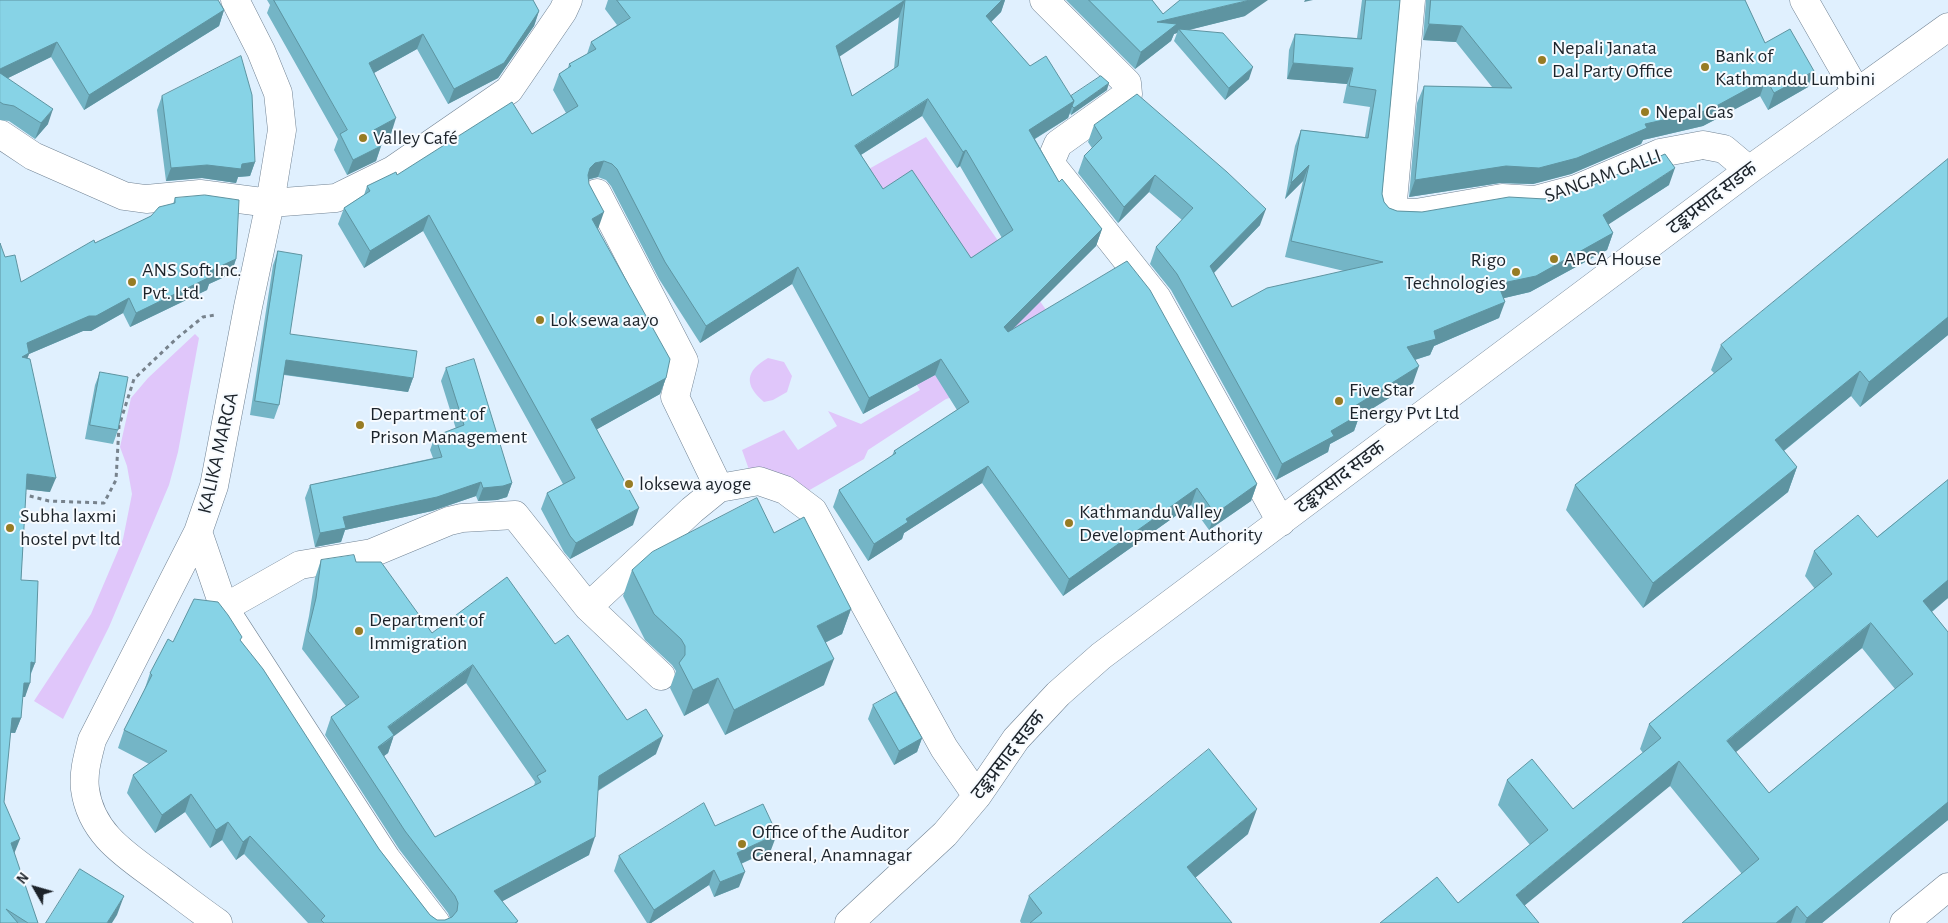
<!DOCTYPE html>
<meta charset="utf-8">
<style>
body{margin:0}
#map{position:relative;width:1948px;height:923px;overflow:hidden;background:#e0f0fe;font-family:"Alegreya Sans",sans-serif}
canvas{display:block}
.north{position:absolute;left:10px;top:863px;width:50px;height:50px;-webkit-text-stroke:4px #f7fbff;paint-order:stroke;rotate:308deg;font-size:14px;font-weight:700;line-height:20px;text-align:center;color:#1c232a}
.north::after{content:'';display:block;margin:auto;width:18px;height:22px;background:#1c232a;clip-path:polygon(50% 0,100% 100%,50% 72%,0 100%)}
</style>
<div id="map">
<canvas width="1948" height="923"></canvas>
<div class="north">N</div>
</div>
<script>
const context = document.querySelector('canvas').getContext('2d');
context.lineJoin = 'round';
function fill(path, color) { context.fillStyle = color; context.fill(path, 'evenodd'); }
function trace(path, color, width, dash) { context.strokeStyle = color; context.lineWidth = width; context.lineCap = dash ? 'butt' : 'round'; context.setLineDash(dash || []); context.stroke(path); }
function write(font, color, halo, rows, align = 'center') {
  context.font = font + ' "Alegreya Sans","Noto Sans Devanagari",sans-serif'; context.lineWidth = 4; context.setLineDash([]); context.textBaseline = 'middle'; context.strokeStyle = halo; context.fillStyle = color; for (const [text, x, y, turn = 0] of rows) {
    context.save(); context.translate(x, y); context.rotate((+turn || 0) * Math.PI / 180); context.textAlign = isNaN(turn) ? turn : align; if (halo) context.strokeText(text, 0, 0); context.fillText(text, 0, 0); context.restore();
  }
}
fill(new Path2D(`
 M926,137L1060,330L960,395L946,399L868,450L864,459L799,496L753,481L742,450L784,430L798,450L837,426L828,411L861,424L920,390L883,330L867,170Z
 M195,334L199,338L178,452L169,485L109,627L63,719L34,701L91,614L123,539L132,494L127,466L120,447L131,398L148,378Z
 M768,358L784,362L792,376L787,392L773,400L764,402C744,385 745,371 768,358Z`), '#e0c6fa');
const minor = new Path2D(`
 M1044,0L1127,83L1128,94L1058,144L1050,163L1157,298L1281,522
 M1411,0L1392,212L1416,213L1502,198L1535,200L1576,189L1660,153L1703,145L1724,149L1749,170
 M1804,0L1856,91
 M0,134L33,156L124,196L146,199L200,194L270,203L336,198L393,170L509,90L563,11L568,0
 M597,193L684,361L675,397L719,488
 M198,532L224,608L386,858L436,923
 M588,607L692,510L719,488L759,481L785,490L813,511L944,748L977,796
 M224,608L300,565L372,553L449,521L462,518L515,515L588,607L661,676
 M218,923C198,909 179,894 160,880C126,855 91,834 85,789C83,772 88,756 92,740L198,532L214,486L248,307L270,203L282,130L278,93L261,51L235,0
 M849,923L945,834L977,796L1016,739L1058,694L1101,656L1749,170L1948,27
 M1904,923L1948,887`);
trace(minor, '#718394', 29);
trace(new Path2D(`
 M22,494L49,501L104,503L116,480L119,426L134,379L176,339L203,317L215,315`), '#77828c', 3, [4, 4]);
trace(minor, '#fff', 28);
fill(new Path2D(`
 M0,0L224,10L219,26L84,110L51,57L8,78L48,124L35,139L9,121L0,120Z
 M267,0H533L539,11L534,26L498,78L448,104L417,49L374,73L391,134L378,140L381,146L376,161L347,175L334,150L338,139L267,13L270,5Z
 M608,0H1005L1001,12L991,22L1030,66L1071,96L1107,90L1071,115L1070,113L1068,118L1035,139L1059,182L1102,229L1096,246L1012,329L1257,484L1251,501L1209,530L1191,505L1063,596L982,483L904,533L902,539L868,561L833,507L839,490L892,456L894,451L957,410L935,375L863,414L792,284L700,343L659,279L611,186L606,180L598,177L588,180L598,229L666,378L660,394L597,429L633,525L570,559L564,552L541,509L547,493L563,484L423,231L364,268L338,224L344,208L364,195L367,186L397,175L532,134L566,113L553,90L559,74L568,68L569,64L587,54L591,42L617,25L605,9ZM899,17L894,69L852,96L839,56ZM922,116L957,168L960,166L1002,238L971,258L883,189L861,155Z
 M1066,0H1152L1163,14L1245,16L1188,30L1249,79L1225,100L1174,41L1177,33L1174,34L1171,41L1135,69Z
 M1362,0H1400L1382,194L1384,202L1389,208L1397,211L1422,212L1669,185L1608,224L1613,233L1607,250L1530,292L1504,298L1499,318L1434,346L1430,355L1415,360L1413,383L1359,417L1354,431L1330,444L1328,452L1276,480L1171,290L1150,264L1156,247L1182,220L1149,192L1118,223L1078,173L1084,156L1092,148L1088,142L1094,125L1260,225L1214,273L1232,307L1344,271L1285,257L1303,181L1285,199L1295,146L1301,130L1365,137L1370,107L1343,103L1347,84L1287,79L1289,50L1295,34L1357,38Z
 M1426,0H1745L1765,43L1808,87L1768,110L1760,96L1703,126L1643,140L1641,144L1571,174L1533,184L1500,183L1409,197L1417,103L1424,86L1492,87L1456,42L1423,40Z
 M162,96L255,162L250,176L238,177L236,183L202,178L166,181L157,110Z
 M1948,159V335L1860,407L1851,396L1784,451L1797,467L1788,492L1643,608L1566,510L1575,485L1714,373L1711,370L1721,345Z
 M175,198L236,259L231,274L209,284L207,290L130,327L123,313L91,331H83L29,354L27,358L50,492L26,489L21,580L35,663L31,674L25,697H22L21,718L15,733H10L4,802L14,854L38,923H0L5,257L21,282L95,243L151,216L173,204Z
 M278,251L290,334L413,378L408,392L284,375L279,405L274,419L250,415L273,265Z
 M446,368L512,483L507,497L497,500L478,501L476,496L432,511L345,530L341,542L315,547L305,498L310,485L433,458L430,450L435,436L456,429L441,381Z
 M100,372L118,430L113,444L85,439L95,385Z
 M1948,480V598L1932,612L1948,632V820L1822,923H1682L1742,874L1670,786L1458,903L1530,845L1498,805L1507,780L1573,809L1643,753L1640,749L1649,724L1815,589L1805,576L1814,551L1877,537ZM1862,648L1895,689L1769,793L1735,752Z
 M774,533L851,609L842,634L825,643L824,685L725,735L708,703L684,716L670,688L676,671L672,665L645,640L623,596L632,570Z
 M321,560L356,562L432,633L555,644L627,720L656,754L598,791L589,855L502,901L518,921L517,923H308L244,854L236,860L222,840L210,848L185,812L155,833L127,793L133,775L149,764L118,748L124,730L144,691L150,673L173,642L241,641L379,849L430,915L437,920H445L450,918L448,913L399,849L325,735L331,717L346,706L302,649L309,616L315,578ZM466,683L535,782L534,786L435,837L384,756L388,753L394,735Z
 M873,705L922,738L917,752L894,765L868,719Z
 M715,826L771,850L741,864L739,887L714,897L709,885L651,923H647L614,871L619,856Z
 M1248,834L1195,878L1232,923H1021L1020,921L1029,896Z`), '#74b5c6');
fill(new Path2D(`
 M905,0L899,17L830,63L836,46Z
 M1002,0H1005L1001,12L980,33L986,16Z
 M1250,0H1268L1245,16L1181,32L1179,29L1177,33L1174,34L1171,41L1135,69L1141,52L1157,22Z
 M1305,0H1313L1304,2Z
 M224,10L219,26L84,110L89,95Z
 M539,11L534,26L498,78L448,104L454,89Z
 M1429,24L1462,26L1456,42L1423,40Z
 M423,34L417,49L363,79L369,63Z
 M57,42L51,57L0,82V69Z
 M1293,63L1353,68L1347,84L1287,79Z
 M1253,67L1249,79L1225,100L1229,88Z
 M1814,71L1808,87L1768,110L1774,93Z
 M1766,79L1760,96L1703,126L1643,140L1641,144L1571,174L1533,184L1500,183L1409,197L1415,180L1645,124Z
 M1109,83L1107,90L1071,115L1074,108Z
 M928,99L922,116L848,163L855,146Z
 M1074,101L1068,118L1023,146L1029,130Z
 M53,109L48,124L35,139L41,123Z
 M396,118L391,134L368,145L374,130Z
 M381,146L376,161L347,175L353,160Z
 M966,150L960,166L957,168L963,152Z
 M604,161L598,177L589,179L584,184L590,168L595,163Z
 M255,162L250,176L238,177L236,183L202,178L166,181L171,168L207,165L242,164Z
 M1309,165L1303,181L1285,199L1291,183Z
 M1675,168L1669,185L1597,232L1603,215Z
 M1155,175L1149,192L1118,223L1124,207Z
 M1266,209L1260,225L1204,283L1210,266Z
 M604,212L598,229L592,219Z
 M429,215L423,231L364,268L370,251Z
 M1102,229L1096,246L998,344L1004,327Z
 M1613,233L1607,250L1530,292L1492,301L1498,284Z
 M236,259L231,274L209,284L207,290L130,327L136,313L210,271Z
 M798,267L792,284L700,343L706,326Z
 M129,298L123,313L91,331H83L29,354L24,368L17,372L27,343Z
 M1505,302L1499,318L1434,346L1430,355L1401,364L1407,347L1434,331Z
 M1948,317V335L1860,407L1869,382Z
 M941,359L935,375L863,414L869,398Z
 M286,360L413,378L408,392L281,374Z
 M1419,366L1413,383L1359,417L1354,431L1330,444L1328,452L1276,480L1282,464L1331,431L1355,406Z
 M1860,371L1851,396L1766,465L1775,440Z
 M666,378L660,394L585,436L591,419Z
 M988,466L982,483L904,533L902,539L868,561L874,544L906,519Z
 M1797,467L1788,492L1643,608L1653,583Z
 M27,474L56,478L50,492L22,489Z
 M481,482L476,496L432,511L345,530L341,542L315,547L320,533L343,517Z
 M512,483L507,497L497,500L478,501L483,488Z
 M1257,484L1251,501L1209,530L1215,514Z
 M1197,488L1191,505L1063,596L1069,579Z
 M639,508L633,525L570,559L576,543Z
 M1948,580V598L1914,626L1923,601Z
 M851,609L842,634L808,651L817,626Z
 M1871,623L1862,648L1718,767L1727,741Z
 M834,659L824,685L725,735L734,710Z
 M31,662L35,663L29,677Z
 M473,665L466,683L382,745L388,727Z
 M718,678L708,703L684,716L693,690Z
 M24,683H30L25,697H18Z
 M12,718H21L15,733L6,732Z
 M394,735L388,753L372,765L378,747Z
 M663,736L656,754L592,794L599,776Z
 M922,738L917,752L894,765L899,751Z
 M1679,761L1670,786L1507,920L1516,895Z
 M191,794L185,812L155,833L162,815Z
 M1948,802V820L1822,923H1805L1807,918Z
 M1257,809L1248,834L1178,892L1187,867Z
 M228,822L222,840L210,848L216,830Z
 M777,834L771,850L731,868L737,853Z
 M250,836L244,854L236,860L243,842Z
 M595,837L589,855L488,909L494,891Z
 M20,839L14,854L11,843Z
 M714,870L709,885L651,923H649L654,910Z
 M745,872L739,887L714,897L720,882Z
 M124,896L117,915L112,923H107Z
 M1797,906L1791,923H1776Z`), '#5e94a1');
const building = new Path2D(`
 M0,0H218L224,10L89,95L57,42L0,69Z
 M274,0H533L539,11L504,63L454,89L423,34L369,63L396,118L374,130L381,146L353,160L340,134L347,130Z
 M617,0H905L836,46L852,96L898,66L905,0H1002L986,16L1030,66L1046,56L1074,101L1029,130L1059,182L1062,179L1102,229L1004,327L1008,332L1127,261L1150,290L1257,484L1215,514L1197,488L1069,579L988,466L906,519L908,522L874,544L839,490L896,453L894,451L969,402L941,359L869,398L798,267L706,326L665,262L617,169L612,164L604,161L595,163L590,168L588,175L589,184L604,212L592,219L670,359L666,378L591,419L639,508L576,543L570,536L547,493L575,478L429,215L370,251L344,208L370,191L367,186L396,172L397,175L512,102L532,134L578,106L559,74L571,66L569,64L596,49L591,42L630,18ZM928,99L963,152L966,150L1013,230L971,258L912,170L883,189L855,146Z
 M1089,0H1152L1163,14L1180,0H1250L1157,22L1177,24L1141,52Z
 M1366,0H1400L1382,194L1384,202L1389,208L1397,211L1422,212L1509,197L1545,199L1588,187L1665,154L1675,168L1603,215L1613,233L1536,276L1498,284L1505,302L1434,331L1436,339L1407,347L1419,366L1355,406L1360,414L1331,431L1334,436L1282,464L1177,274L1156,247L1193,208L1155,175L1124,207L1084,156L1102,138L1094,125L1137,94L1227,172L1266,209L1210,266L1232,307L1267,288L1383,262L1291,241L1309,165L1291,183L1301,130L1368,138L1376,90L1349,86L1353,68L1293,63L1295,34L1361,39Z
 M1431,0H1745L1765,43L1790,29L1814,71L1774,93L1766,79L1709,110L1645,124L1647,128L1577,158L1539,168L1506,166L1415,180L1424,86L1512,88L1462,26L1429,24Z
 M1179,29L1223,33L1253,67L1229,88Z
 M241,56L252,95L255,162L242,164L241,169L207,165L171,168L162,96Z
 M0,73L53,109L41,123L14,106L3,104L0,102Z
 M1101,76L1109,83L1074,108L1072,106L1074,101L1071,96Z
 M1948,159V317L1869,382L1860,371L1775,440L1797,467L1653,583L1575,485L1732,359L1721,345Z
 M205,195L239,200L236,259L210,271L212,276L136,313L129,298L96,316H89L27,343L29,353L22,357L30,359L56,478L27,474L21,580L38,581L35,663L31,662L30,683H24L21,718H12L4,802L20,839L11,843L38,923H28L6,909L18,923H0V243L5,257L15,255L21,282L94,240L95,243L151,216L159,207L175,203V198Z
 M278,251L302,255L290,334L417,351L413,378L286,360L279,405L255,401Z
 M474,359L512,483L503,486L483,488L481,482L437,497L343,517L346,528L320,533L310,485L442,457L435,436L464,425L446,368Z
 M100,372L128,377L118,430L90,425Z
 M1948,480V580L1923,601L1948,632V802L1807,918L1797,906L1776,923H1682L1759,859L1679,761L1516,895L1539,923H1380L1437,877L1458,903L1548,830L1507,780L1532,759L1573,809L1661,738L1649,724L1832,574L1814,551L1858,515L1877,537ZM1871,623L1913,674L1769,793L1727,741Z
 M757,498L774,533L804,517L851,609L817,626L834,659L734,710L718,678L693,690L679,663L685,655V646L681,639L654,614L632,570L652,552Z
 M354,555L356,562H381L432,633L507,577L555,644L568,635L627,720L646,709L663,736L599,776L595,837L494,891L518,921L515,923H324L321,920L325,916L250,836L243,842L228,822L216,830L191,794L162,815L133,775L167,751L124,730L152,675L150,673L168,639L173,642L194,599L218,602L228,615L242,637L240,640L263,669L379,849L430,915L437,920H445L452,917L457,911L458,903L455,896L405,831L331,717L359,697L308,631L316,598L321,560ZM473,665L546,771L537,776L541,782L435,837L378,747L394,735L388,727Z
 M896,692L922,738L899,751L873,705Z
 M1209,749L1257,809L1187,867L1232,923H1030L1042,913L1029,896Z
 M704,803L715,826L763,804L777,834L737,853L745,872L720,882L714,870L654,910L619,856Z
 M80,869L124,896L107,923H46Z`);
fill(building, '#87d3e6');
trace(building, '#5e94a1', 1);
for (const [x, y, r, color] of [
 [1542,60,5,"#977c24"],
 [1705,67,5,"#977c24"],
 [1645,112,5,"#977c24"],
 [363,138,5,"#977c24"],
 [1554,259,5,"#977c24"],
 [1516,272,5,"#977c24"],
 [132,282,5,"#977c24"],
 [540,320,5,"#977c24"],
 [1339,401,5,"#977c24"],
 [360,425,5,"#977c24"],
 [629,484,5,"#977c24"],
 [1069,523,5,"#977c24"],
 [10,528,5,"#977c24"],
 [359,631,5,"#977c24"],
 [742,844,5,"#977c24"]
]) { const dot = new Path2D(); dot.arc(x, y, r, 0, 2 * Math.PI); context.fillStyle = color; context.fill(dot); trace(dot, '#f7fbff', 2); }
write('20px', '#1c232a', '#f7fbff', [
 ["Nepali Janata",1552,48],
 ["Dal Party Office",1552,71],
 ["Bank of",1715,56],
 ["Kathmandu Lumbini",1715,79],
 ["Nepal Gas",1655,112],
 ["Valley Café",373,138],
 ["APCA House",1564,259],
 ["Rigo",1506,260,"right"],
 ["Technologies",1506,283,"right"],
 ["ANS Soft Inc.",142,270],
 ["Pvt. Ltd.",142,293],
 ["Lok sewa aayo",550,320],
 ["Five Star",1349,390],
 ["Energy Pvt Ltd",1349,413],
 ["Department of",370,414],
 ["Prison Management",370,437],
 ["loksewa ayoge",639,484],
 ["Kathmandu Valley",1079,512],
 ["Development Authority",1079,535],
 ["Subha laxmi",20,516],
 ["hostel pvt ltd",20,539],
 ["Department of",369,620],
 ["Immigration",369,643],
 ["Office of the Auditor",752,832],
 ["General, Anamnagar",752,855]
], 'left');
write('20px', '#1c232a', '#f7fbff', [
 ["SANGAM GALLI",1603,176,-20],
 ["टङ्कप्रसाद सडक",1712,198,-37],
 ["KALIKA MARGA",218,453,-77],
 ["टङ्कप्रसाद सडक",1340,477,-37],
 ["टङ्कप्रसाद सडक",1008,755,-52]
]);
</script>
